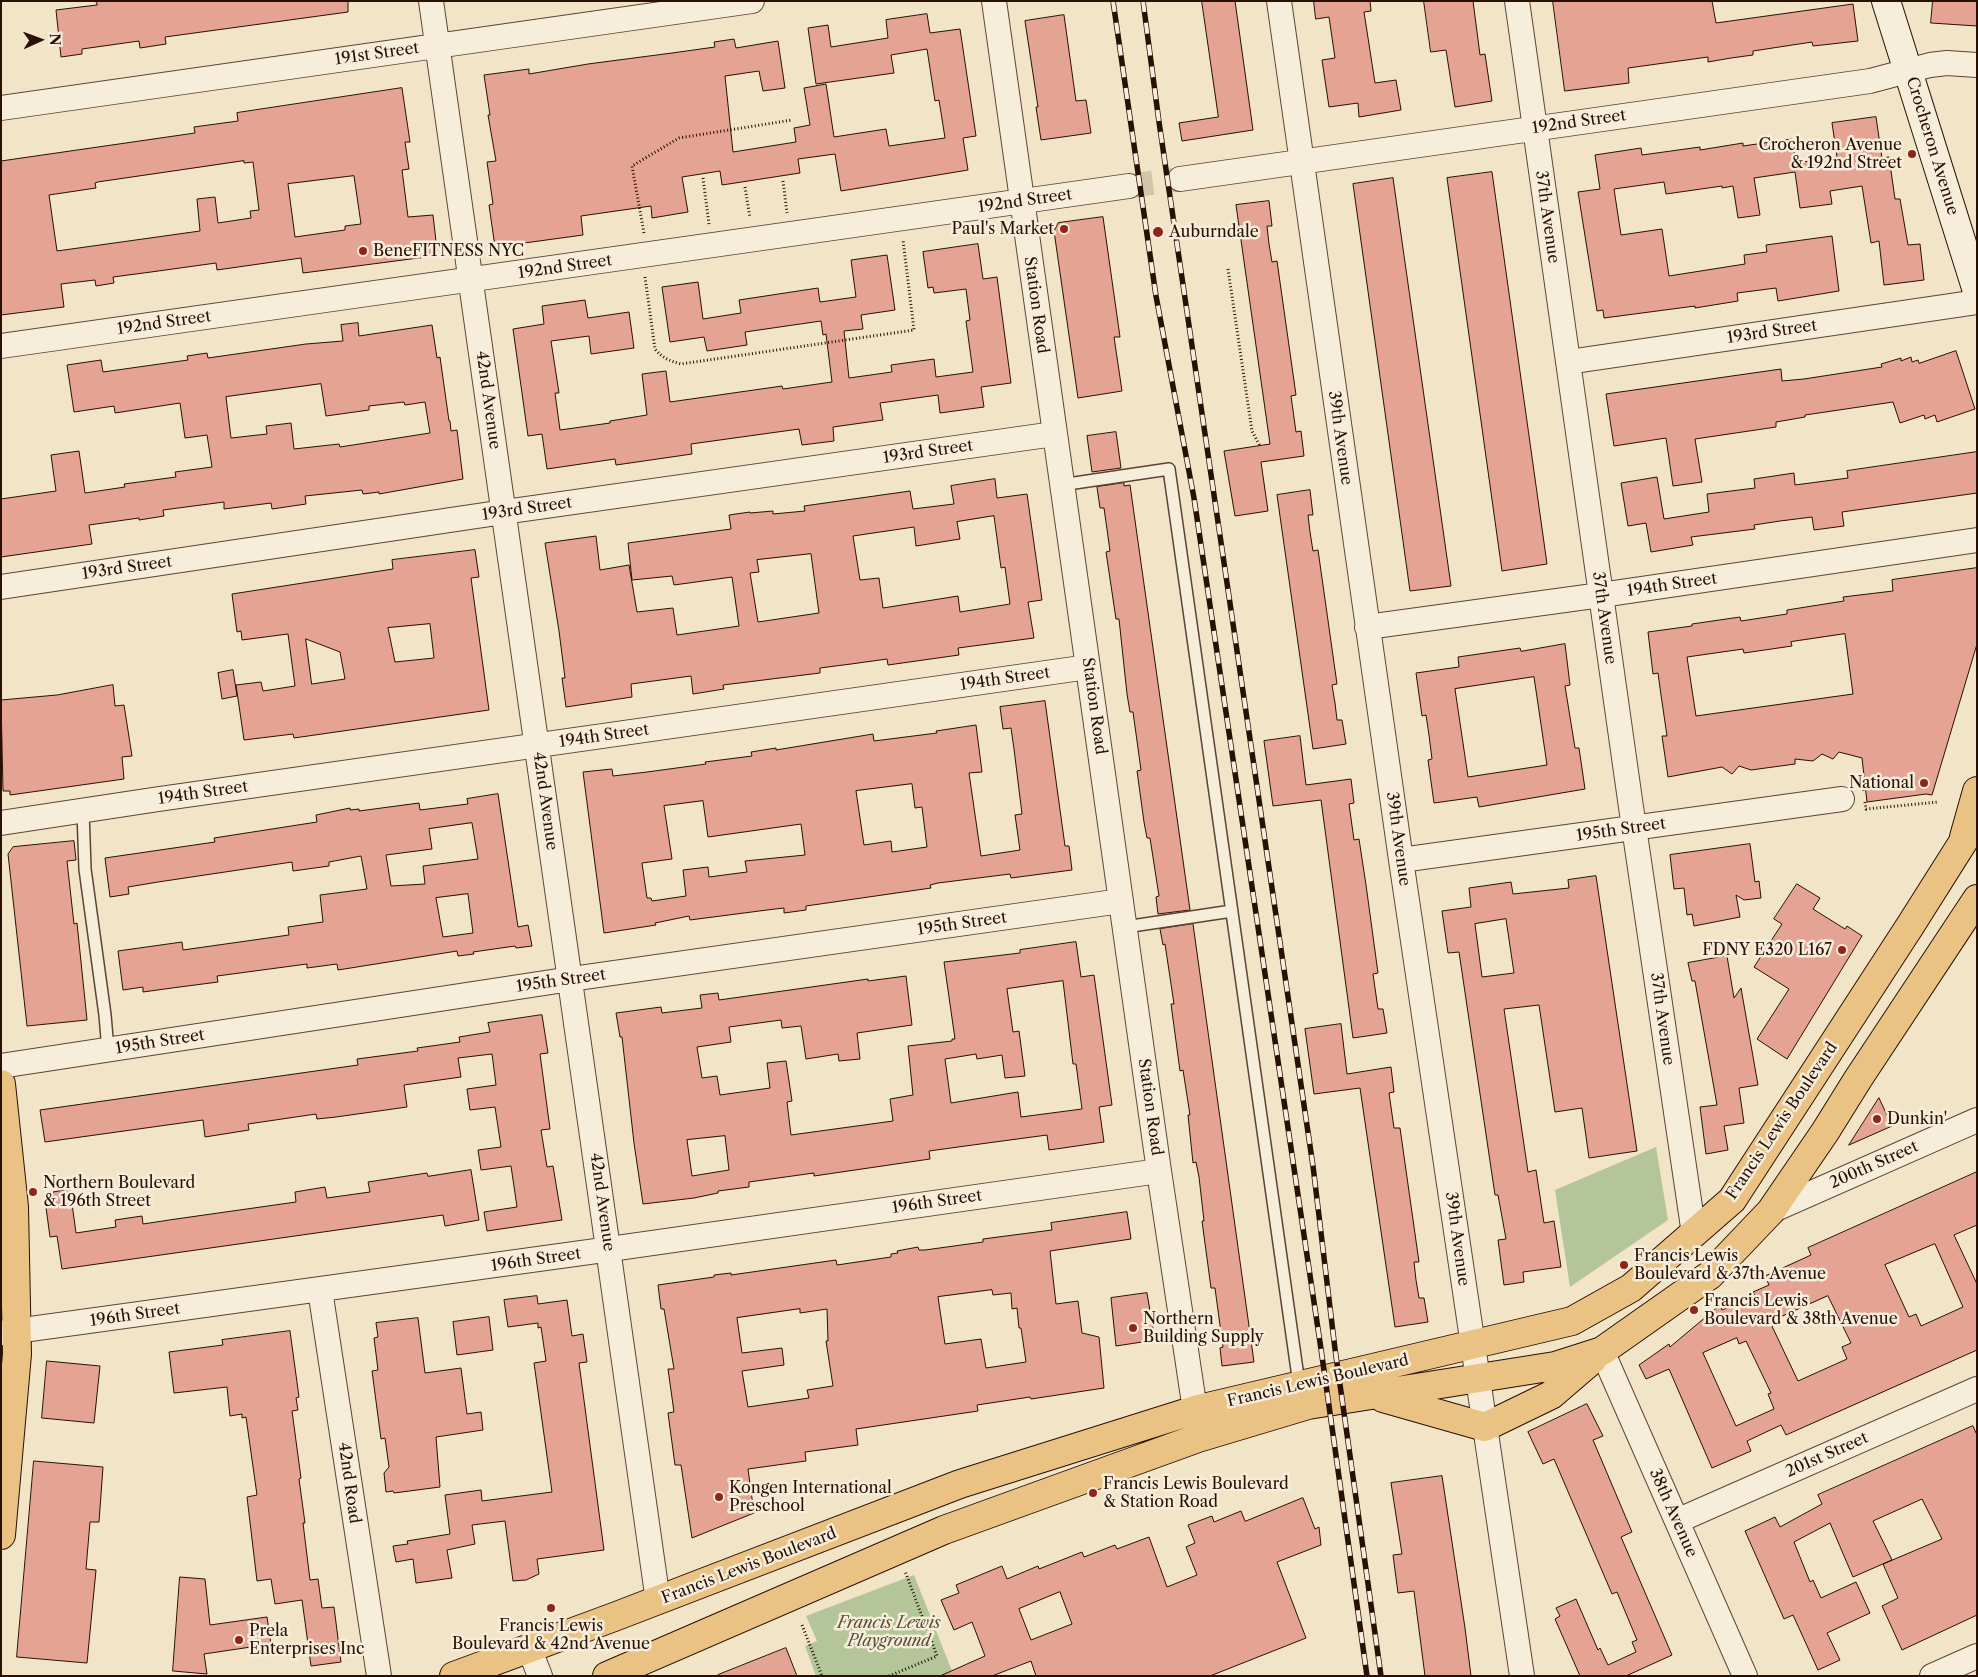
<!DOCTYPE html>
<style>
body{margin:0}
#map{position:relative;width:1978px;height:1677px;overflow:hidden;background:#f2e4c7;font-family:"Libre Caslon Text",serif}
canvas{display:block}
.frame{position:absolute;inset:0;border:2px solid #290f04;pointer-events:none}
.north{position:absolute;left:15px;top:15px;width:50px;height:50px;-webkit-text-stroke:4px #f7eddb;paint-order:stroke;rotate:88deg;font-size:14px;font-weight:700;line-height:20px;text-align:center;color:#290f04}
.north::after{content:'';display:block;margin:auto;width:18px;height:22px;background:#290f04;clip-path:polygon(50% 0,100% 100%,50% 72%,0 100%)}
</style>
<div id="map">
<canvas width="1978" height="1677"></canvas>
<div class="frame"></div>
<div class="north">N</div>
</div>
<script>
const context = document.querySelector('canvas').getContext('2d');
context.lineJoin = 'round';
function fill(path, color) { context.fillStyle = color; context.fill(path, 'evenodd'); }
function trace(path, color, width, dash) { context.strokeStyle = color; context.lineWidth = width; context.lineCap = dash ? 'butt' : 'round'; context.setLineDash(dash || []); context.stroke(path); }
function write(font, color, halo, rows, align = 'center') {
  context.font = font + ' "Libre Caslon Text",serif'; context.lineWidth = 5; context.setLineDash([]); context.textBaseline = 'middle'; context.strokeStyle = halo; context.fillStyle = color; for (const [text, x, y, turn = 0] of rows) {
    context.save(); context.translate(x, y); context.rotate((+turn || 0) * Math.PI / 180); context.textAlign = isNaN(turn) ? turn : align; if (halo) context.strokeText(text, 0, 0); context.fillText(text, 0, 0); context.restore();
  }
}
fill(new Path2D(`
 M1656,1147L1668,1220L1570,1287L1555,1190Z
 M914,1575L954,1676H816L805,1646L817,1641L806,1616Z`), '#b5c59a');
const building = new Path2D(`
 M96,1H348V12L165,37L166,44L140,48L139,41L82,49V54L61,57L56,10L97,5Z
 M1202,1H1235L1253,130L1182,141L1179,123L1218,117Z
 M1314,1H1370L1371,11L1364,12L1375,83L1396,80L1401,110L1359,117L1358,103L1329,107L1322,60L1335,58L1329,17L1316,19Z
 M1424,1H1473L1480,55L1485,54L1492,101L1455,107L1446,50L1431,52Z
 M1553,1H1712L1716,23L1853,4L1858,41L1813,46L1812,42L1753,51V55L1731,58L1708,62V57L1628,68L1629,83L1565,91Z
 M1933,1H1977V26L1931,23Z
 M927,14L930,33L960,29L976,136L963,138L968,170L841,191L835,154L798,159L800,173L722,185L720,171L682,177L688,212L652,218L651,206L581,216L583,235L495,247L489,205L493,204L487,162L496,161L488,115H490L484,75L529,69V74L588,64L672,53L715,47L714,42L734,39L736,48L778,41L785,88L763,91L759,71L725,76L733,152L796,142L794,128L810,125L804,88L826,84L834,137L886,129L889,146L945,138L939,100L935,101L927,49L891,55L894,73L816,84L808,28L828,25L831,47L888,38L886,20Z
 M1064,15L1076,101L1086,100L1091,133L1041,140L1036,107H1038L1025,21Z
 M402,88L410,142H405L409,169L402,170L408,217L433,215L437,250L434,256L303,273L301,258L217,270L216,263L151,272L113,277L114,283L96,286L95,280L61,284L64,307L1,315V161L195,133L194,127L238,121L237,113ZM244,161V163L253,162L259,210L250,211L251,218L218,223L215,197L197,199L200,231L57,251L49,195L96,188L95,183L98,182ZM354,176L361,224L345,226V230L295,237L288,184Z
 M1876,117L1882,158L1889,157L1895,199H1900L1908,245L1920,244L1924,280L1884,285L1879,241L1871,243L1862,186L1830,191L1832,204L1800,208L1795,172L1754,178L1760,215L1738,218L1733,186L1722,188V186L1666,194L1664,182L1614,189L1621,235L1662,229L1669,276L1745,264L1744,255L1767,252L1766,245L1832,236L1839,291L1778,301L1776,288L1737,293L1738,301L1695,308V306L1604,318L1603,310L1597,311L1578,192L1600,189L1595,155L1641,148L1642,155L1700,147V150L1743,143V146L1792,139L1796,163L1837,157L1832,123Z
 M1492,172L1547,564L1502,571L1447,178Z
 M1393,178L1451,586L1410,591L1353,184Z
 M1269,201L1272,226H1267L1269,244L1272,262L1277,261L1296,395L1291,396L1296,432L1301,431L1304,456L1261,462L1268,511L1235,516L1224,451L1270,444L1236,205Z
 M1103,217L1120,337H1114L1122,391L1078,398L1054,231L1058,223Z
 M978,244L983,279L997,277L1011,383L981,387L984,407L940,413L938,395L880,403L883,420L833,427L834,441L802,445L799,429L691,444L692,454L616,465L615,459L547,469L542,434L528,436L513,329L544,324L542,306L585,300L588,318L629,312L634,348L591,354L589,336L551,341L559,393H555L560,430L610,423V421L647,415L642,374L666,371L670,402L782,386L783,389L832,382L826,334L823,335L821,321L745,332L747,345L707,351L704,337L670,342L662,287L698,282L703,319L741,313L739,300L818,288L820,302L856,297L851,260L887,255L895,310L861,315L863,329L844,331L849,378L892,372L891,365L934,359L936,377L973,372L966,321L970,320L966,289L934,293L933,287L928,288L923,252Z
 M358,323L359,336L432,325L437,358L440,357L449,421H450L451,431L457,430L463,479L379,494V492L363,494L362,490L305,496L306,504L272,509L271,503L224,509V502L163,510L164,516L139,520V518L89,525L92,544L1,557V499L56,491L51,455L79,451L85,493L125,487L124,484L176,477L175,472L212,467L207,435L185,438L180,403L115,413L114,406L74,412L67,365L101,360L103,372L188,360L187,356L207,353L208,358L306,344L343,341L341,325ZM321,384L326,416L369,410V406L404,402L405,405L425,402L430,433L340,447L339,444L294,449L291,423L266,426L267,434L231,438L226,397Z
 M1956,351L1975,409L1937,422L1935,415L1925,419L1924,415L1900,423L1893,402L1805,415V417L1776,422V427L1695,439L1702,482L1673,486L1666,438L1614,446L1606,394L1781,369L1782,381L1804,379L1882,367L1881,364L1901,358V361L1911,357L1912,362L1918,360L1919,363Z
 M1116,432L1121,468L1092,472L1087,436Z
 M1977,452V493L1842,512L1844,526L1814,530L1812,517L1780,521L1754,525L1755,529L1691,537L1693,545L1651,552L1646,523L1628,526L1621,483L1657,477L1664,519L1709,512L1707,494L1755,488L1754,479L1794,473L1795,485L1848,478L1847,471Z
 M995,479L997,498L1027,494L1042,600L1028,602L1034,638L958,648L959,655L888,665L887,659L851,664L820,668V673L723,685L724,689L693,694L691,676L631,684L632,697L566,707L562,678H565L559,631L545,543L596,536L600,570L629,565L637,612L673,608L677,635L739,626L732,577L674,585L672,576L632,580L628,543L731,529L729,515L750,512V513L773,511V514L805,511L804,506L910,491L913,509L954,504L951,486ZM994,516L1001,568L1005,567L1010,604L960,612L958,596L883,608L879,578L860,580L853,536L914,527L916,546L960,539L957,522ZM811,554L819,613L758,622L750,573L759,572L757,560Z
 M1124,483V486L1130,485L1190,910L1158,914L1156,897L1159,896L1150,838H1147L1144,822L1137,771L1141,770L1133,712H1130L1127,694L1119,619H1116L1106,552L1110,551L1104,508H1100L1097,487Z
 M1310,490L1313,515H1308L1310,532L1313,551L1318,550L1337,684L1332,685L1335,703L1337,720H1342L1346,744L1313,749L1277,495Z
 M475,550L479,577L471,578L489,710L294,738L293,734L244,740L236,685L261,682L263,691L295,686L288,634L242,640L241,631L237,632L232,594L393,569L392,560ZM430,624L434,658L395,662L388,628ZM306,639L340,652L345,679L312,684Z
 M1977,568V644L1932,795L1926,794L1867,802L1862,758L1839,752L1833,759L1822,754L1813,761L1795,759V764L1751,770L1739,766L1732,774L1722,767L1668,777L1662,736H1667L1661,695L1658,673L1653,674L1648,632L1692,626V624L1740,617L1741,621L1787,614V610L1844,601L1843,597L1893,591L1892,580ZM1845,634L1853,694L1696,716L1687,657L1743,649L1744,653L1792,646L1791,642Z
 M1565,644L1570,685L1565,686L1575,748H1579L1585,789L1479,807L1477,797L1434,803L1428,760L1432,759L1429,735L1426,715L1422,716L1416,673L1459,667L1458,657L1520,648L1521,651ZM1534,677L1547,765L1468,777L1455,689Z
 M233,670L237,696L222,699L218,673Z
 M113,685L115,706L124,705L132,756L122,757L124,779L10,795V791H3L1,700L57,695Z
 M1045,701L1065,846H1069L1072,870L1011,878L1010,874L938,883L930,885L931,888L806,906V910L784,913V908L767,910L690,920L689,916L655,923L656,925L604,933L583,772L612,769L613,776L647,772L706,764L705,762L752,756L751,752L776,748V750L873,734L874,741L937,733L936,731L976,725L982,772L969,773L981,856L1020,850L1015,815L1022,814L1014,749L1011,728L1003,729L1000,707ZM912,784L915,808L922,807L927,847L892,852L891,841L864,845L856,791ZM703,801L708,837L801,824L805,855L745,861L747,872L709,877L708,867L683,870L686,896L652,901L651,898H647L642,863L672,859L664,806Z
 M1300,736L1306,785L1351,779L1354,803L1349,804L1354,840L1359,839L1366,885L1378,973L1373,974L1378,1009H1383L1387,1033L1353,1038L1321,800L1273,806L1264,741Z
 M498,794L518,927L528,925L532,946L516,948L515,946L473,952L474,954L458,956L457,951L338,970L337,964L307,968V964L217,976L218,982L172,988L143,992V987L123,990L118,951L182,942L183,950L289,935L288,927L323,922L320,895L367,889L361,856L329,862V866L293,871L292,862L158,882L128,887L129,894L110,897L105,858L215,842L214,838L317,822L316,815L350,808V810L359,809V811L419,803L420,810L468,804L467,799ZM472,823L478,859L423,866L425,884L391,886L386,855L432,849L429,829ZM468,894L473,933L443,937L436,898Z
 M74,841L76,860L67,861L74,924L77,923L87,1020L27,1026L8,854L13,847Z
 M1750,844L1755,882L1759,881L1761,898L1744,900L1736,895L1740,917L1694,926L1692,914L1687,915L1684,888L1674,889L1670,855Z
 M1596,876L1637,1151L1589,1158L1582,1108L1555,1112L1539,1005L1504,1009L1528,1172L1536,1170L1544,1223L1554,1221L1561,1267L1523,1272L1524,1282L1504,1285L1498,1240L1506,1239L1498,1195H1495L1459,952L1448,953L1442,911L1471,907L1469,888L1511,882L1513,894L1569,888L1568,880ZM1506,919L1514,973L1482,977L1475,924Z
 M1797,884L1820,898L1813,909L1845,929L1847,926L1862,936L1787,1059L1757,1039L1789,989L1754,967L1782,924L1774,919Z
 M1193,924L1254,1362L1222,1366L1220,1348L1223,1347L1217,1303L1215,1288H1211L1202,1221H1204L1199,1177L1196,1162L1193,1163L1188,1115H1190L1183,1070L1180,1071L1171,1004H1174L1165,944L1163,945L1160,929Z
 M1076,942L1081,977L1094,975L1112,1105L1099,1107L1104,1142L1049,1150L1047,1135L980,1144L929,1151L930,1159L814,1176V1173L749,1182V1187L718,1191V1193L694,1198L643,1204L634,1143L622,1037H620L616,1013L661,1007L662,1013L702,1008L700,995L718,993L719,1000L868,979V981L906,976L912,1025L857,1033L860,1059L839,1061L838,1054L806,1059L801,1026L782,1028L781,1020L729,1027L731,1042L697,1047L702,1078L717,1076L720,1095L770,1088L767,1063L786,1061L792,1101L787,1102L791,1135L893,1121L890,1099L913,1095L908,1046L952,1041V1039H955L944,962L1020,953V950ZM1063,981L1073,1064H1076L1082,1109L1021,1117L1018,1092L951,1103L945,1059L976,1054L977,1059L1002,1055L1005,1078L1025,1076L1019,1031L1013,1032L1007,989ZM725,1136L729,1170L692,1176L687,1140Z
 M1727,956L1734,998L1741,988L1758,1085L1739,1088L1744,1123L1724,1126L1728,1150L1706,1154L1700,1107L1717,1105L1695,981H1692L1688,963Z
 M542,1015L548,1053L540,1054L550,1129L541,1130L547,1167L553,1166L562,1220L487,1231L484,1212L517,1207L511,1166L481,1170L478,1150L501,1147L495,1107L470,1110L467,1089L496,1085L492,1054L458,1058L461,1077L404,1085L407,1107L336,1117L317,1119L316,1114L248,1124L249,1130L205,1137L203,1120L45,1142L40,1110L358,1065L357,1059L418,1051L417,1048L460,1042L459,1037L490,1032L488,1023Z
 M1341,1024L1347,1074L1391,1067L1394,1092L1389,1093L1394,1128H1400L1419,1262H1414L1416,1280L1419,1298H1424L1428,1322L1395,1327L1360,1088L1314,1094L1305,1029Z
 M1879,1098L1892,1126L1849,1145Z
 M471,1170L479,1220L445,1226L443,1215L62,1269L57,1236L50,1237L45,1200L54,1199L53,1192L70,1189L76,1233L116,1227L115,1220L142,1216L143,1224L176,1219L296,1202L295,1192L325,1187L327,1198L370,1192L368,1182L427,1173L428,1176Z
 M1977,1172V1225L1954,1235L1977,1284V1350L1786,1435L1781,1425L1747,1441L1751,1451L1712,1468L1669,1369L1646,1379L1639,1365L1669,1344L1670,1347L1720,1305L1722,1310L1755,1295L1753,1292L1769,1285L1765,1276L1811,1255L1808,1248ZM1935,1244L1963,1307L1921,1326L1916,1314L1909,1317L1885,1265ZM1828,1296L1851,1343L1842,1347L1847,1359L1798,1381L1770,1322ZM1737,1338L1739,1344L1746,1341L1771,1393L1768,1394L1774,1409L1736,1426L1703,1353Z
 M1127,1212L1131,1239L1050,1251L1056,1304L1078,1301L1082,1333L1099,1337L1104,1388L1031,1399L1030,1397L977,1405L978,1411L856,1429L858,1445L805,1452L806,1461L748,1469L754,1513L692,1538L681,1465H675L668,1413L674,1412L668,1369H674L664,1309H661L658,1285L714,1277V1275L731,1273V1275L836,1260L837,1265L891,1257V1254L898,1253L897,1251L918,1247L919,1250H925L983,1242V1239L1052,1230L1051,1223ZM992,1290L993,1295L1011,1293L1012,1309L1017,1308L1019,1328H1021L1026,1362L986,1368L981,1339L945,1344L938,1297ZM800,1309V1313L827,1309L828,1341H826L833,1386L807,1390L809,1398L748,1407L742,1371L784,1365L782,1348L742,1353L737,1318Z
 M1147,1293L1155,1340L1116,1346L1111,1298Z
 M537,1296L538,1304L567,1300L572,1336L583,1334L587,1362L579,1363L604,1550L537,1559L539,1574L526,1580L513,1581L505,1521L472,1525L475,1544L447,1550L452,1578L416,1583L413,1559L396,1562L393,1546L408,1544L407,1541L450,1534L445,1495L481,1490L482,1501L552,1492L534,1363L546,1361L541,1327L538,1328V1323L508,1327L504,1300Z
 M489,1317L493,1350L457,1355L453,1322Z
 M418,1318L425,1373L461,1368L467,1414L481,1412L483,1430L436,1437L440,1487L394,1493L393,1491L386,1492L384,1473L389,1467L385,1438L381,1439L372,1371L378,1370L374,1338L378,1337L376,1323Z
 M290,1331L299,1397L296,1398L298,1410L292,1411L301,1478L299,1479L305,1523H303L310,1580L318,1579L322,1608L334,1607L341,1662L311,1666L302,1600L275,1604L271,1579L257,1581L247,1497L257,1495L246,1417L242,1418V1414L230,1416L227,1387L174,1393L169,1352L223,1345L222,1340Z
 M47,1361L100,1366L94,1423L42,1418Z
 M1587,1404L1603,1436L1593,1440L1632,1532L1621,1537L1672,1655L1626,1676H1580L1555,1619L1560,1616L1556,1608L1576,1599L1598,1650L1600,1648L1608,1665L1636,1652L1632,1642L1637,1640L1617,1592L1612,1594L1554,1459L1543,1464L1528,1432Z
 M1973,1426L1977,1435V1615L1902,1650L1882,1606L1898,1598L1883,1564L1942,1539L1922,1499L1873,1521L1892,1560L1853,1577L1830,1523L1794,1542L1810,1582L1813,1580L1821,1598L1856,1582L1870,1613L1827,1633L1840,1660L1818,1670L1793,1615L1784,1619L1745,1531L1775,1517L1780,1527L1822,1504L1818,1495Z
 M34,1461L103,1467L99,1522H90L86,1569L96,1570L87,1663L17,1657Z
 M1442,1476L1465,1628L1471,1676H1425L1414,1591L1398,1593L1393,1555L1402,1554L1391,1483Z
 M1303,1498L1315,1529L1319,1527L1321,1545L1277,1562L1306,1638L1210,1676H1036L1031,1661L992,1676H940L985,1656L972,1622L954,1630L941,1600L959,1593L956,1585L1002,1566L1007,1579L1038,1566L1039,1569L1082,1552L1084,1557L1115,1545L1117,1549L1149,1537L1167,1587L1197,1575L1186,1547L1195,1543L1188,1525L1212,1516L1214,1522L1241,1511L1245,1521ZM1060,1592L1072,1624L1031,1640L1019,1609Z
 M180,1577L205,1579L210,1625L267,1617L271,1644L204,1654L207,1674L173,1671Z
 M786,1648L797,1676H718V1675Z`);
fill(building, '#e4a393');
trace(building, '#290f04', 1);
trace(new Path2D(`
 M1129,186L1180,179`), '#d4c4aa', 24, [24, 12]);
const lane = new Path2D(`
 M1061,485L1169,469L1299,1384
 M83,811L85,869L105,1015L108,1050
 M1125,927L1232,911`);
const street = new Path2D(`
 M431,1L658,1601
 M994,1L1159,1171L1195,1410
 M1279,1L1401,860L1522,1676
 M1517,1L1631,807L1694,1234
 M1,108L752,1
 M1180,179L1870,81L1930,65L1947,63L1977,65
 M1,346L1129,186
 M1568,362L1977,302
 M1,587L504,512L1054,434
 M1367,627L1601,595L1977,540
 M1,823L159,799L1088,667
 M1401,860L1842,799
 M1,1066L571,979L1121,901
 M1771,1211L1977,1120
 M320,1290L379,1676
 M1,1333L589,1252L1159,1171
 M1602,1351L1745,1676
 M1677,1521L1977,1389
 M529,1648L540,1676
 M1932,1676L1977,1656`);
const secondary = new Path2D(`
 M1886,1L1977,291`);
const primary = new Path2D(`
 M1964,837L1977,791
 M1,1084L14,1207L17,1354L1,1535
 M1383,1398L1485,1427L1551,1395L1593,1359
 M454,1676L614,1617L960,1484L1195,1410L1572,1321L1631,1288L1732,1200L1910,926L1977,820
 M607,1676L944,1530L1198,1438L1308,1405L1555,1366L1602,1351L1710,1275L1771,1211L1825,1132L1858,1079L1977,899`);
trace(lane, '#5b4435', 14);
trace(street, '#5b4435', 26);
trace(secondary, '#290f04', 30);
trace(primary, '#290f04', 30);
trace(new Path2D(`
 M703,178L709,224
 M783,181L787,213
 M745,187L750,218
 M644,233L632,166L679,138L792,120
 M1228,269L1252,431L1260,446
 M645,277L655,349C662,358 670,361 681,364L914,330L903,240
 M1862,776L1864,791
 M1865,802L1866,809L1938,802
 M802,1625L822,1676
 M889,1676L937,1656L905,1571`), '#290f04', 3, [1, 2.5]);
trace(lane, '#f7eddb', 11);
trace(street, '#f7eddb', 24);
trace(secondary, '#f7eddb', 28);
trace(primary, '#e9c284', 28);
const rail = new Path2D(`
 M1113,1L1156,296L1194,498L1321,1349L1367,1676
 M1143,1L1159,122L1313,1166L1335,1349L1381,1676`);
trace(rail, '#290f04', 5.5);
trace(rail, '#f7eddb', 4, [11]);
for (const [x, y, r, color] of [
 [1912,154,5,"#8f2418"],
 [1064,229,5,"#8f2418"],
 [1158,232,6,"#8f2418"],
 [363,251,5,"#8f2418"],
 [1924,783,5,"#8f2418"],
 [1842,950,5,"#8f2418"],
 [1877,1119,5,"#8f2418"],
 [33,1192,5,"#8f2418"],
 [1624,1265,5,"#8f2418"],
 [1694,1310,5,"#8f2418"],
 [1133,1328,5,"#8f2418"],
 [1093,1493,5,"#8f2418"],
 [719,1497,5,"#8f2418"],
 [551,1608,5,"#8f2418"],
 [239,1640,5,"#8f2418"]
]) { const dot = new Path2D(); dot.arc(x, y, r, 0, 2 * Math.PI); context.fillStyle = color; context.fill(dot); trace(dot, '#f7eddb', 2); }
write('16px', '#290f04', '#f7eddb', [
 ["191st Street",377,54,-8],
 ["192nd Street",1579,122,-8],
 ["Crocheron Avenue",1932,146,73],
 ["192nd Street",1025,201,-8],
 ["37th Avenue",1547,217,82],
 ["192nd Street",565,267,-8],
 ["Station Road",1036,305,82],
 ["192nd Street",164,323,-8],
 ["193rd Street",1772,332,-8],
 ["42nd Avenue",488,400,82],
 ["39th Avenue",1340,438,82],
 ["193rd Street",928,452,-8],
 ["193rd Street",527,509,-8],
 ["193rd Street",127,568,-8],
 ["194th Street",1672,585,-8],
 ["37th Avenue",1604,618,82],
 ["194th Street",1005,679,-8],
 ["Station Road",1094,706,82],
 ["194th Street",604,736,-8],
 ["194th Street",203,793,-8],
 ["42nd Avenue",545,801,82],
 ["195th Street",1621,830,-8],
 ["39th Avenue",1398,839,82],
 ["195th Street",962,924,-8],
 ["195th Street",561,981,-8],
 ["37th Avenue",1662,1019,82],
 ["195th Street",160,1042,-9],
 ["Station Road",1150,1107,82],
 ["Francis Lewis Boulevard",1782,1121,-56],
 ["200th Street",1874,1165,-24],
 ["42nd Avenue",602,1202,82],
 ["196th Street",937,1202,-8],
 ["39th Avenue",1457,1239,82],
 ["196th Street",536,1260,-8],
 ["196th Street",135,1315,-8],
 ["Francis Lewis Boulevard",1318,1381,-13],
 ["201st Street",1827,1455,-24],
 ["42nd Road",349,1483,82],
 ["38th Avenue",1673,1513,66],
 ["Francis Lewis Boulevard",749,1566,-21]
]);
write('16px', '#290f04', '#f7eddb', [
 ["Crocheron Avenue",1902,145,"right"],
 ["& 192nd Street",1902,163,"right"],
 ["Paul's Market",1054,229,"right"],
 ["Auburndale",1169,232],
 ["BeneFITNESS NYC",373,251],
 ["National",1914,783,"right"],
 ["FDNY E320 L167",1832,950,"right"],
 ["Dunkin'",1887,1119],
 ["Northern Boulevard",43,1183],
 ["& 196th Street",43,1201],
 ["Francis Lewis",1634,1256],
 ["Boulevard & 37th Avenue",1634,1274],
 ["Francis Lewis",1704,1301],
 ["Boulevard & 38th Avenue",1704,1319],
 ["Northern",1143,1319],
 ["Building Supply",1143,1337],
 ["Francis Lewis Boulevard",1103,1484],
 ["& Station Road",1103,1502],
 ["Kongen International",729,1488],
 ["Preschool",729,1506],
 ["Francis Lewis",551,1626,"center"],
 ["Boulevard & 42nd Avenue",551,1644,"center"],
 ["Prela",249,1631],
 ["Enterprises Inc",249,1649]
], 'left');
write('italic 16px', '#5a4f38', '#f7eddb', [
 ["Francis Lewis",889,1623],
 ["Playground",889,1641]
]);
</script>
